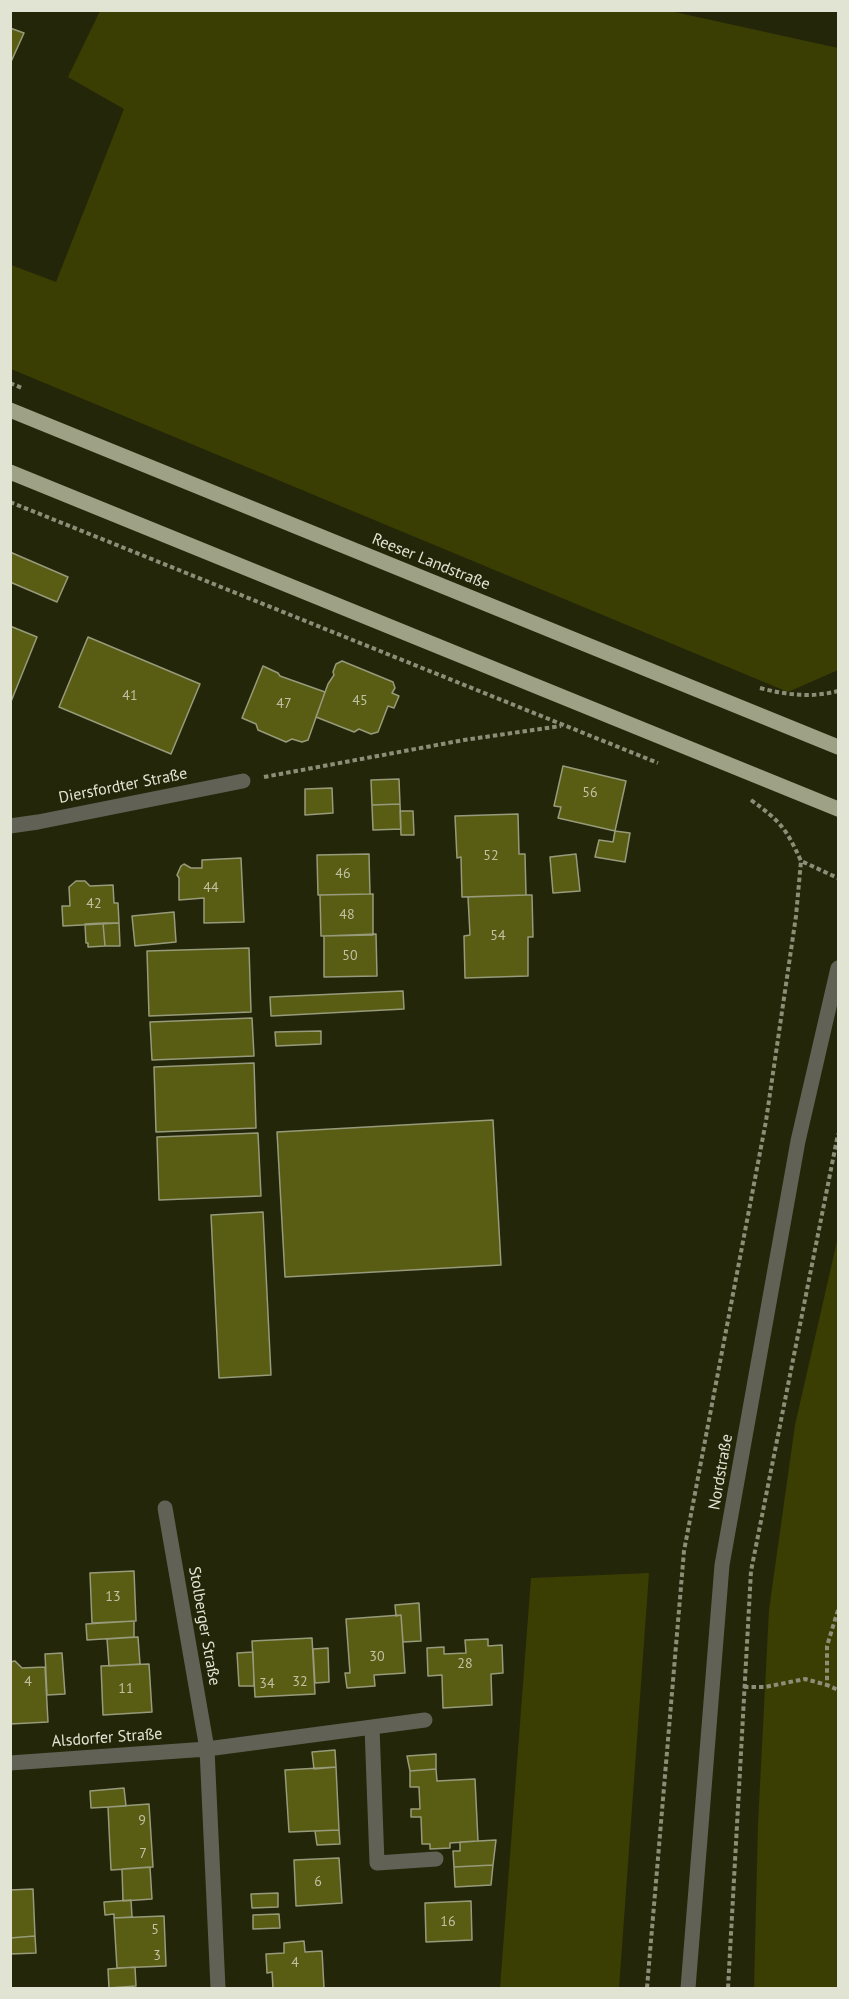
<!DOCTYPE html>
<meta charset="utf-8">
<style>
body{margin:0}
#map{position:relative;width:849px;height:1999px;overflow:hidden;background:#242609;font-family:"PT Sans",sans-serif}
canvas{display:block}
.frame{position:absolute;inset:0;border:12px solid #e2e4d3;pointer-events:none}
</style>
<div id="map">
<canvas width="849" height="1999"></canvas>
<div class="frame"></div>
</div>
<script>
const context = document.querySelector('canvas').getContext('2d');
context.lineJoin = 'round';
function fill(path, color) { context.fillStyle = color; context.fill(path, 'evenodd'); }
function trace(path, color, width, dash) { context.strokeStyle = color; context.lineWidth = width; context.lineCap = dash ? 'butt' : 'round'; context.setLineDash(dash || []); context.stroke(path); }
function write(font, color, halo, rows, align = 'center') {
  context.font = font + ' "PT Sans",sans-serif'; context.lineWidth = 4.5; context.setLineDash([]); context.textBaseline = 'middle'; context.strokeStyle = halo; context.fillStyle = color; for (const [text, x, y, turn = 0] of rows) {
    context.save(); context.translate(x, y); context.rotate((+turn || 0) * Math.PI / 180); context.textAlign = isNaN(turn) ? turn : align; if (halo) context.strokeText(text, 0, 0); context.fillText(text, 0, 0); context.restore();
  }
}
fill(new Path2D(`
 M670,11L838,48V670L788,692L11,369V265L56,282L124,109L68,77L100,11Z
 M838,1237V1988H754L758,1824L769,1610L795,1425Z
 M649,1573L619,1988H500L531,1578Z`), '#3b3e03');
const building = new Path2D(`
 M10,28L24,33L10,64Z
 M10,552L68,577L57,602L10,582Z
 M10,626L37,637L10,704Z
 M88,637L200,684L171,754L59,707Z
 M342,661L393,682L395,688L392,693L399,696L394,708L388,706L378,732L371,734L359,729L354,732L316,717L328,684L334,675L333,672L336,664Z
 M263,666L278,673L280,676L325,692L308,740L302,742L292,739L286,742L258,730L256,724L242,718Z
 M563,766L626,781L615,831L558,818L561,807L554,806Z
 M399,779L400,804L372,805L371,780Z
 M332,788L333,813L305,815V789Z
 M400,804L401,829L373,830L372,805Z
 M400,811H413L414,835H401Z
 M518,814L519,854H525L526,895L462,897L461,857L457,858L455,816Z
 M615,831L630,833L625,862L595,857L599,840L613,842Z
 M369,854L370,894L318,895L317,855Z
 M576,854L580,891L553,893L550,857Z
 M241,858L244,922L204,923V898L179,900V878L177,875L181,866L184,864L191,868H202V860Z
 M76,881H85L90,886L113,885L114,903H118L119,923L63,926L62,906H70L69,887Z
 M370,894H373V935L321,936L320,895Z
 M526,895H532L533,937H528V976L465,978L464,936L470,935L468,897Z
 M174,912L176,942L135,946L132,916Z
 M103,923H119L120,946H105Z
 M103,923L105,946L88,947V943H86L85,924Z
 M376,934L377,976L324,977V936Z
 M249,948L251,1012L149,1016L147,951Z
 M403,991L404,1009L271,1016L270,997Z
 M252,1018L254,1056L152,1060L150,1022Z
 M321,1031V1044L276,1046L275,1032Z
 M254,1063L256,1128L156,1132L154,1067Z
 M493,1120L501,1265L285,1277L277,1132Z
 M258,1133L261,1196L159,1200L157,1137Z
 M263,1212L271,1375L219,1378L211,1215Z
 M134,1571L136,1621L92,1623L90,1573Z
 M419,1603L421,1641L403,1642L401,1615L396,1616L395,1605Z
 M401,1615L405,1673L374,1675L375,1686L347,1688L345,1673H350L346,1619Z
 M134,1621V1637L87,1640L86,1624Z
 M138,1637L140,1664L109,1666L107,1639Z
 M312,1638L315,1694L255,1697L252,1641Z
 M488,1639V1646L502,1645L503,1673L491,1674L492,1705L443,1708L442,1675L428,1676L427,1648L444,1647V1654L466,1653L465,1640Z
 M328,1648L329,1682L315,1683L313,1649Z
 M253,1652L254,1686H239L237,1653Z
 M62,1653L65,1694L47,1695L45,1654Z
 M15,1661L22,1668L45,1667L48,1722L10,1724V1662Z
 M149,1664L152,1712L103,1715L101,1666Z
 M335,1750L336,1767L314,1769L312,1752Z
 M436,1754V1769L410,1771L407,1756Z
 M336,1767L339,1830L289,1832L285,1770Z
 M436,1769L437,1781L475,1779L478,1841L450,1843V1848L430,1849V1844H422L421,1817H411V1809H420L419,1787H410V1771Z
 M124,1788L126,1806L91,1808L90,1791Z
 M149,1804L153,1867L111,1870L108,1807Z
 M339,1830L340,1844L317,1845L315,1831Z
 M496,1840L493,1865L454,1867L453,1851H460V1842Z
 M339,1858L342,1903L296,1906L294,1860Z
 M493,1865L491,1885L455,1887L454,1867Z
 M150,1867L152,1899L123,1901L122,1869Z
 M33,1889L35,1936L10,1938V1890Z
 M278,1893V1907L252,1908L251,1894Z
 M131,1900L132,1917L114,1918V1914L105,1915L104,1902Z
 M471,1901L472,1940L426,1942L425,1903Z
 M279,1914L280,1928L253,1929V1915Z
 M164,1916L166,1966L117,1968L114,1918Z
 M35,1936L36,1953L10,1954V1938Z
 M304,1941L305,1952L322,1951L324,1988H273L272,1972L267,1973L266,1954L284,1953V1943Z
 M135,1967L136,1986L109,1988L108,1969Z`);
fill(building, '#595c13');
trace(building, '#989b7b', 1.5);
trace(new Path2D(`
 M10,383L22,388
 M10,502L658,763
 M760,688C787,695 811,698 838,691
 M264,777L464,740L561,726
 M751,800C780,821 786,828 801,861L838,878
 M838,1610L827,1646V1685L838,1690
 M744,1687H765L805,1679L827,1685
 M647,1988L684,1551L766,1121L796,916L801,861
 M728,1988L751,1571L838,1134`), '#8c8e78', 4, [4.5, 3]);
trace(new Path2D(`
 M10,826L38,822L243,781
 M165,1508L207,1749L218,1988
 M372,1727L377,1863L436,1859
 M10,1763L207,1749L425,1720
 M688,1988L722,1565L798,1141L838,968`), '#616255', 15);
trace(new Path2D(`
 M10,410L838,747
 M10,472L838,809`), '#9ea185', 15);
write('14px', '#c0c2a3', null, [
 ["41",130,696],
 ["45",360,701],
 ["47",284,704],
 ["56",590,793],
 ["52",491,856],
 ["46",343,874],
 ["44",211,888],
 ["42",94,904],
 ["48",347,915],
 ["54",498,936],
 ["50",350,956],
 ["13",113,1597],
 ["30",377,1657],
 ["28",465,1664],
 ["4",28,1682],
 ["32",300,1682],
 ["34",267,1684],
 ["11",126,1689],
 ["9",142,1821],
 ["7",143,1854],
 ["6",318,1882],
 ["16",448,1922],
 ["5",155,1930],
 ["3",157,1956],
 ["4",295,1963]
]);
write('16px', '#e2e4d3', '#242609', [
 ["Reeser Landstraße",431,562,22],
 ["Diersfordter Straße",123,786,-11],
 ["Nordstraße",721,1472,-80],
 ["Stolberger Straße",204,1626,80],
 ["Alsdorfer Straße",107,1738,-4]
]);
</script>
